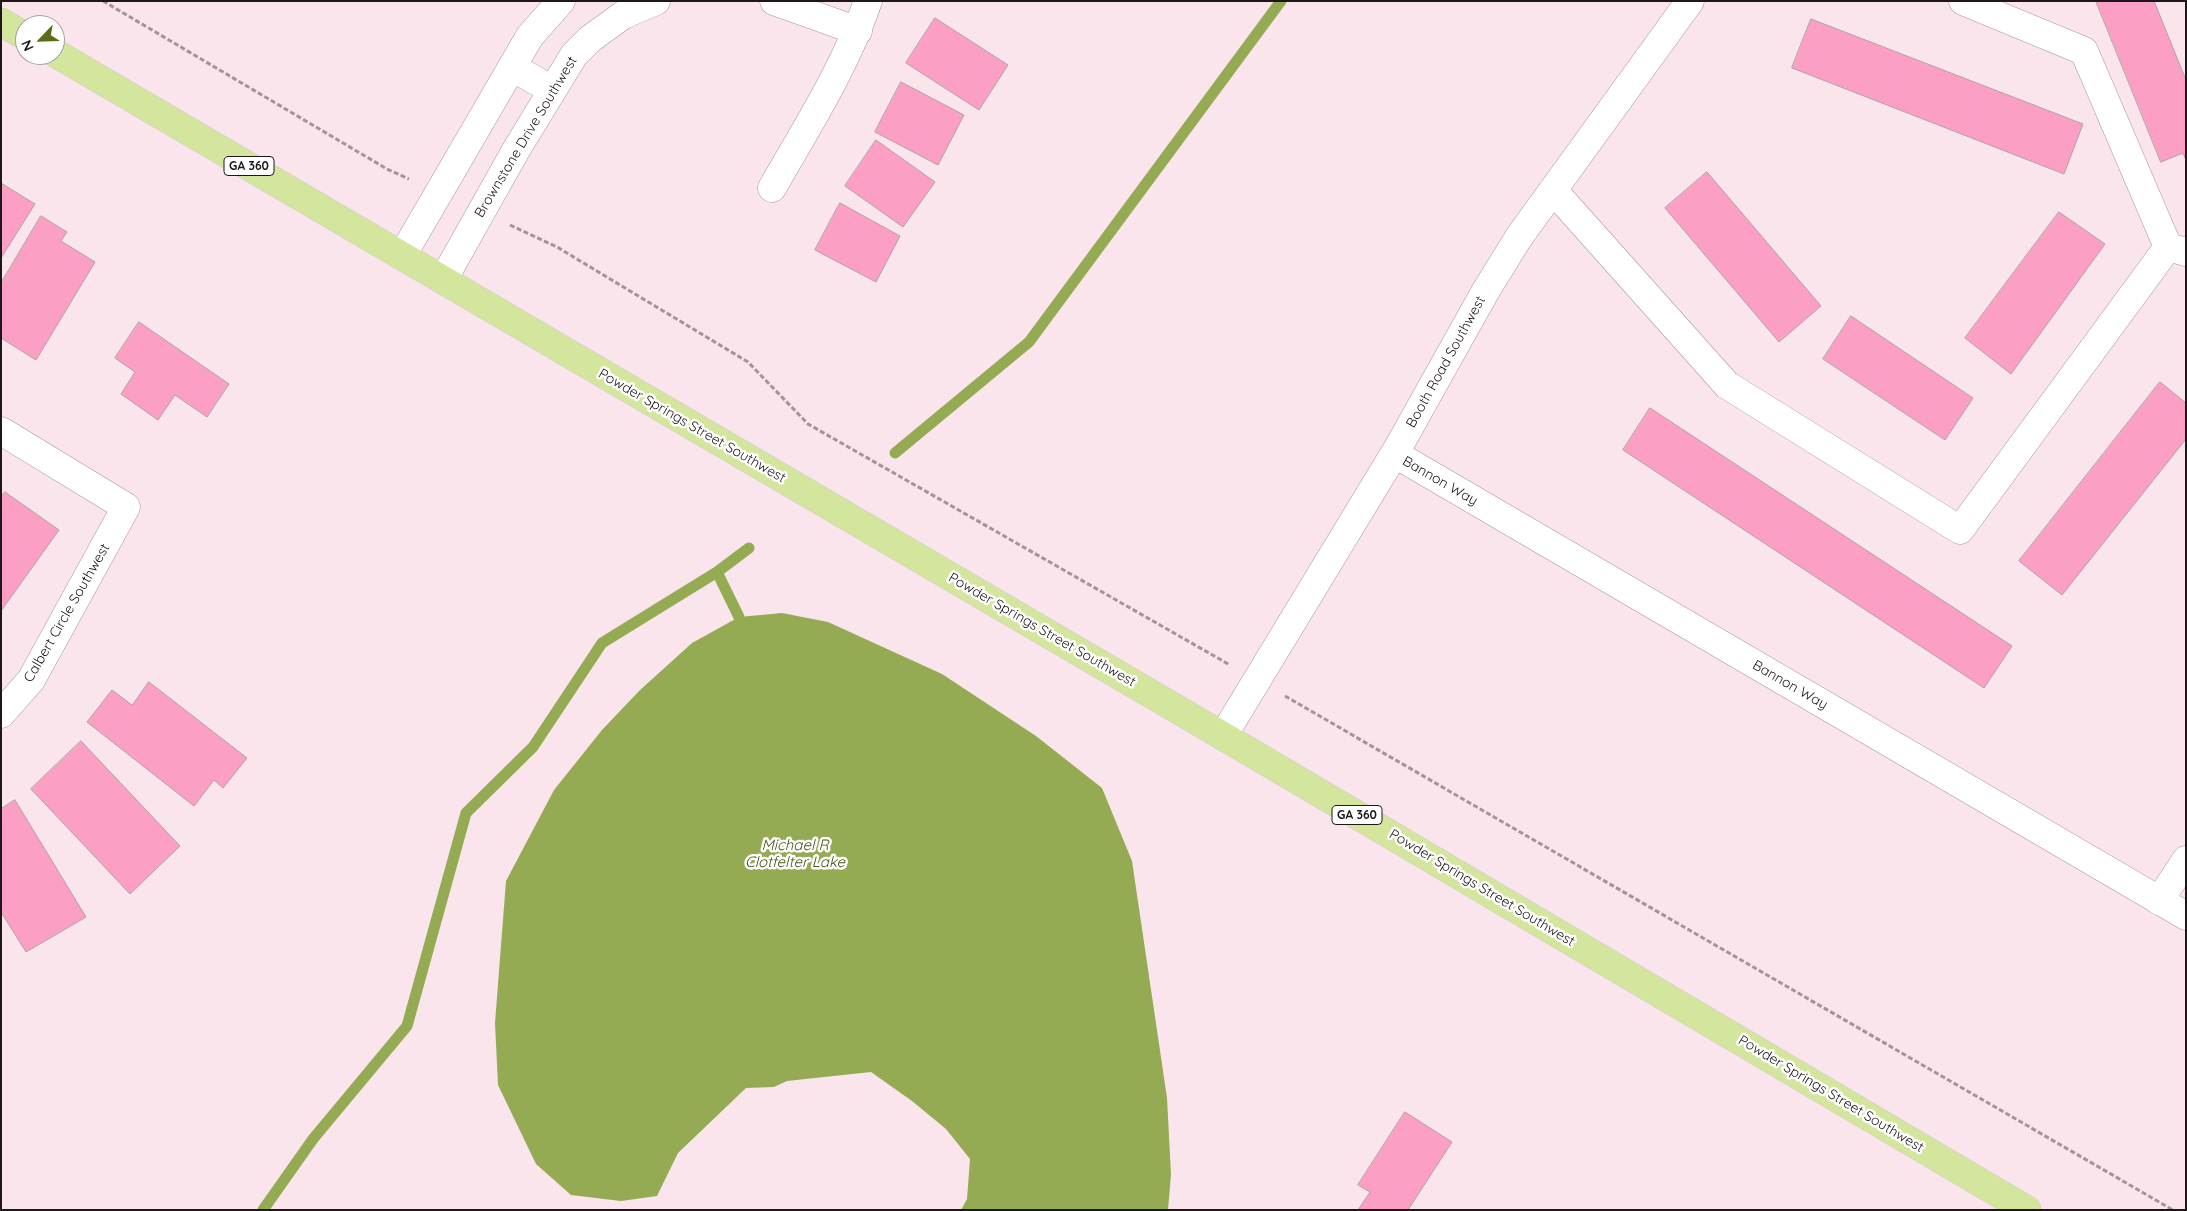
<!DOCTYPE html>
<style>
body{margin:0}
#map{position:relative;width:2187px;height:1211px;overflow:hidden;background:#fae5ec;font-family:Quicksand,sans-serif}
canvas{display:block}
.frame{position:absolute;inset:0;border:2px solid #1e1619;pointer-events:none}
.north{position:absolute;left:15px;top:15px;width:50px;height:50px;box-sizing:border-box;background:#fff;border:1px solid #a5a2a3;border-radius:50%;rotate:246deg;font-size:14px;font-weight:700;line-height:20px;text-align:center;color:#1e1619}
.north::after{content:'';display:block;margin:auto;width:18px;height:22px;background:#596c18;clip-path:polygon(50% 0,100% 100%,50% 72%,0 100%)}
</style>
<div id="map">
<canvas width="2187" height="1211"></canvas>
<div class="frame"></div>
<div class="north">N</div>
</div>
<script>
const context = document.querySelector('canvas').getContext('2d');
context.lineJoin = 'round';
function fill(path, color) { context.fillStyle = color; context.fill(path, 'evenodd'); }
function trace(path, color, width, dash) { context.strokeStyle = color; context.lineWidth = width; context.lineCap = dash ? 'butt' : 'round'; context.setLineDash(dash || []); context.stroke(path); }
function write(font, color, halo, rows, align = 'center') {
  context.font = font + ' Quicksand,sans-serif'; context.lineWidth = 5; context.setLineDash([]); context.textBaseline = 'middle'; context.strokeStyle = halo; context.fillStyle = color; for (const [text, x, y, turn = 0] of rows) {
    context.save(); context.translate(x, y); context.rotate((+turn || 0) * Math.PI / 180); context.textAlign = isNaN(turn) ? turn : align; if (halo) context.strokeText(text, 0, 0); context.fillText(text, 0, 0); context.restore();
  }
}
fill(new Path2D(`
 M782,613L828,622L942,674L1036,736L1102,788L1132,861L1167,1098L1171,1174L1168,1210H961L967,1199L970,1159L946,1129L912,1101L871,1072L787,1081L774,1087L746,1088L678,1153L657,1196L621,1201L571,1195L536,1164L498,1085L495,1023L506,881L554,790L602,730L639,691L692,643L739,617Z`), '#95ab53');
trace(new Path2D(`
 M895,453L1029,342L1281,1
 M739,617L717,572L749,548
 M263,1210L313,1139L407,1026L466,813L533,747L602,643L717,572`), '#95ab53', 11);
const building = new Path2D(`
 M2096,1H2154L2186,80V160L2183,153L2161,162Z
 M935,18L1008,65L979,110L906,63Z
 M1811,19L2083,124L2064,174L1792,68Z
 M901,82L964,115L938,165L875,132Z
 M876,140L935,182L903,227L845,186Z
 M1707,172L1821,306L1779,342L1665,208Z
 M1,183L35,204L1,258Z
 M840,203L900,236L876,282L815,250Z
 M2059,212L2105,244L2011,374L1965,338Z
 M41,216L67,232L61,241L95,262L36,360L1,338V283Z
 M1851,316L1973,398L1945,440L1823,359Z
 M139,322L229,384L207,417L175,395L158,420L121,394L135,372L115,358Z
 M2160,382L2186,403V439L2062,595L2019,561Z
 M1650,408L2012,646L1984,688L1623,450Z
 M5,492L59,530L1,611V497Z
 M149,682L247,758L223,788L214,780L194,806L87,722L112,690L132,705Z
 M81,741L180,846L130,894L31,789Z
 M15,800L86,917L26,952L1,912V809Z
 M1405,1112L1452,1142L1408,1210H1358L1370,1192L1358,1185Z`);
fill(building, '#fb9fc4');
trace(building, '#b39fa6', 1);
const minor = new Path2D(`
 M774,1L858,31
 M1963,1L2084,51L2168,247
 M512,67L552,90
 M772,188C807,127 845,68 868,1
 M1553,190L1727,385L1960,530L2168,247L2186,252
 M402,256L530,36L561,1
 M443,280L516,150L574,55L590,39L623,15L656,1
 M1,431L126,507L31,680L1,714
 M1395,454L2186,916
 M1223,736L1399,446L1485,292L1519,237L1690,1
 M2159,901L2186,860`);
const major = new Path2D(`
 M1,22L25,36
 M55,53L1223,736L2027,1210`);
trace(minor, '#a9959c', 29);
trace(major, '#cecccc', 29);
trace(new Path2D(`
 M103,1L387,169L409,179
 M510,225L557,247L748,362L808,424L1230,665
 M1285,696L2173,1210`), '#a4949a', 3, [5, 2.5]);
trace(minor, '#fff', 28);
trace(major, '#d4e69d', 28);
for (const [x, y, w] of [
 [249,166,50],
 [1357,815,50]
]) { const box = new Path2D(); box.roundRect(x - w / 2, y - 9.5, w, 19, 4); context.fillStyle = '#fff'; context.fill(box); trace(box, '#1e1619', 1); }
write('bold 12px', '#1e1619', null, [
 ["GA 360",249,166],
 ["GA 360",1357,815]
]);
write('14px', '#1e1619', '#fff', [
 ["Brownstone Drive Southwest",526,137,-59],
 ["Booth Road Southwest",1446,362,-61],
 ["Powder Springs Street Southwest",692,426,30],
 ["Bannon Way",1440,481,30],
 ["Calbert Circle Southwest",67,613,-60],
 ["Powder Springs Street Southwest",1042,630,30],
 ["Bannon Way",1790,685,30],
 ["Powder Springs Street Southwest",1482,888,31],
 ["Powder Springs Street Southwest",1831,1094,31]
]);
write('italic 15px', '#495718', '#fff', [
 ["Michael R",795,845],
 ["Clotfelter Lake",795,862]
]);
</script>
